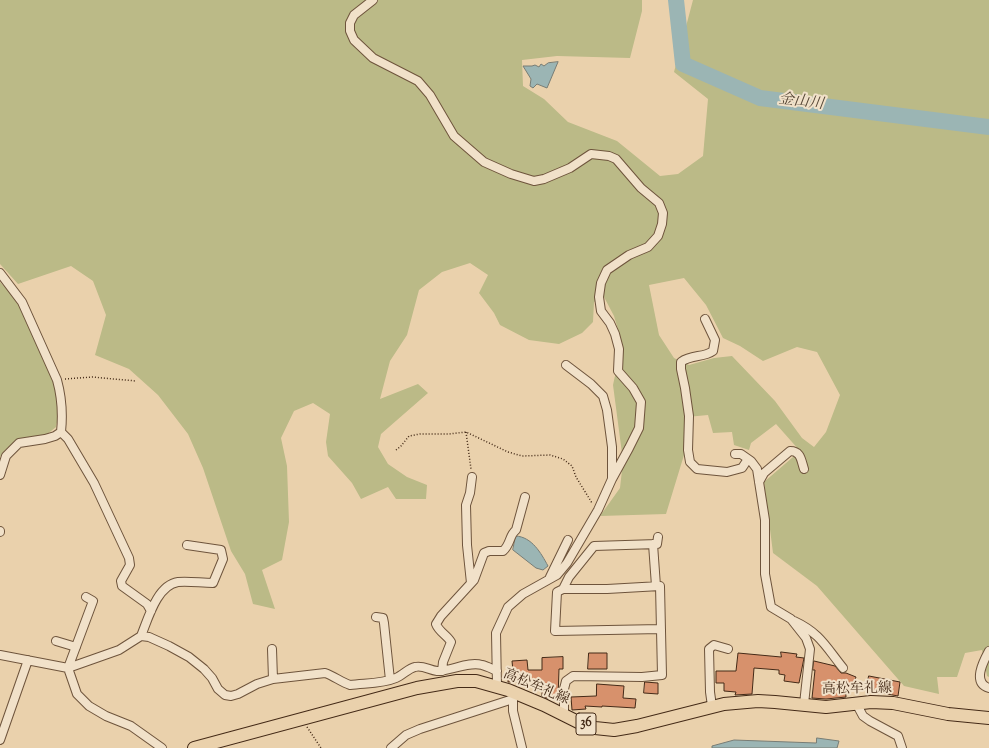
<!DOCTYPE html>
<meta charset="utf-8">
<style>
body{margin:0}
canvas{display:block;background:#ead1ac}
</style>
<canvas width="989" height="748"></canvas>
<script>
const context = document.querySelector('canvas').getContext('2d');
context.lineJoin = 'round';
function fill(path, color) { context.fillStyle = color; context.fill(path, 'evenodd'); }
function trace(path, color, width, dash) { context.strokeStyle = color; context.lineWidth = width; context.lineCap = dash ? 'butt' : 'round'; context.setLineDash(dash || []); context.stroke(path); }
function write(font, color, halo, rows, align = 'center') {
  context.font = font + ' "Sorts Mill Goudy","Noto Serif JP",serif'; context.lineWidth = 4; context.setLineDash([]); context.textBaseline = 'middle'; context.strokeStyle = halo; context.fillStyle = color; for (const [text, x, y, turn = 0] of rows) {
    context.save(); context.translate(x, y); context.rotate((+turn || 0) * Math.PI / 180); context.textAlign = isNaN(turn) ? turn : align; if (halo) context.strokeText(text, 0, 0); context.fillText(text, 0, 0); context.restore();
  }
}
fill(new Path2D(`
 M0,0H642V11L630,58L557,56L522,60L523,86L544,99L568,122L617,141L660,176L678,174L703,156L708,99L674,72L693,0H989V677L987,676L982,650L965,653L957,677H937L939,694L904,686L817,586L773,553L764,482L800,451L776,424L751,443L749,450L734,445L732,432L713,433L708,415L687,417L684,455L666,514L600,516L620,488L623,461L613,385L622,343L614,316L604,297L594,302L593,322L582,333L559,344L529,340L500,325L494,313L479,293L488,275L470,263L442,272L419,290L407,335L390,361L380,399L418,384L428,393L381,434L378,447L388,464L407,477L427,485L426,499H396L388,487L361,499L352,483L328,456L326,442L330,414L313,403L294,411L281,438L287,466L289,522L282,560L262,570L275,609L253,604L245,574L231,551L203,468L188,434L158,395L129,369L95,355L106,315L93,281L71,266L18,284L0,264ZM684,278L706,305L723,338L740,346L763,361L797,347L817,352L840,395L826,432L814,447L802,438L775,401L732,356L714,358L689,365L674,358L659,335L649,285Z
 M0,282L20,305L53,379L60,407L56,427C52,430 48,434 43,436C27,442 10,439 0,457Z`), '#bbba87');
const water = new Path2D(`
 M558,62L547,88L537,84L533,88L530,86L531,79L523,66H532L535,65L539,67L541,64L544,66L548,63Z
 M516,536C532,537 541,553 548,566L543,570L536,568L513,550Z
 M817,738L839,741L837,748H712V746L734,740L816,743Z`);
fill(water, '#9bb5b4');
trace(water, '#787d75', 1);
trace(new Path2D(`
 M676,0L683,64L760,98L989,127`), '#9bb5b4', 16);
const building = new Path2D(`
 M781,652L797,654L796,657L804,658L799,683L784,681L785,675L779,674V670L754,668L752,694L735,695L736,692L724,691V683H716V671H736L738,653L781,657Z
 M589,653H607V669H588Z
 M563,657V669H559L558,698H546L542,696V681L508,682V671H513L512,661L527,660L528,670H542V658Z
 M814,661L835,666L841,673H846L856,677L852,688L845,685L846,697L826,699L812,698L815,670H813Z
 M869,676L900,682L898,696L866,690Z
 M645,682L658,683V694L644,693Z
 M597,684L624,686L623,698L636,699L635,708L602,706V707L585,706L586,709L572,710L571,697L596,696Z`);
fill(building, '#d7916c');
trace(building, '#442a17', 1);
const street = new Path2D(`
 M373,0L354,15L350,23V31L354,40L373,58L418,81L430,95L454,136L484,162L511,174L534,181L544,179L570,168L591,154L609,156L616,159L641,188L659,203L663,213L662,224L658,236L648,247L629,255L607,270L601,283L599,297L601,311L610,323L615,334L619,349L618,371L633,388L641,402L639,428L629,448L612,479
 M0,273L22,302L57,380C62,398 63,413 61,432L55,436L45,439L19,443L6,456L0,475
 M705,319L715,340L713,351C703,358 692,354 681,362V369L685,388L689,416L688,450L690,462L697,469L727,472L742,468L748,459
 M61,432L68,439L94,483L129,558L130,565L121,581L122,586L147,604L151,611
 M735,454H741L751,461L757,469L765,520V574L771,607L791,619L806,638L810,649L804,704
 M759,482L764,473L790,451C801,451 801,460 804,469
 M0,531V532
 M653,544L656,586
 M550,577L568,540
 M471,583L467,545L466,505L470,493L472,477
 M563,589L569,577L594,546L657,544L658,537
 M376,617L383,618L384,623L390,680
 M794,621C820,633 826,647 843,668
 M141,636C148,619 157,585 178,582C190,581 201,583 213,583L223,559L221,550L187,545
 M56,641L76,647
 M272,649L273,679
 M989,651C983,662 972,683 989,688
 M0,655L68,668L77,694L89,706L106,716L131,726L162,748
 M68,668L119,650L141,636L149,637L169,646L189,657L204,669L212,678L218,689L225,695L231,696L238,694L257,684L273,679L325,673C334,676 341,682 350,685C365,683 382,684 396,678C403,675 409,668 415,667C423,665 429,670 437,671C452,671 468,661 482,665C487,666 492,669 497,671
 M68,668L93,601L86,597
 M442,671L443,662L451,642C447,635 439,632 436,624L441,616L474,580L484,553L489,551H503C511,544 509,535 516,530L525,497
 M497,686L496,633L508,607L523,594L557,575L567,563L598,510L612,479V447L607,410L603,396L591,384L566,365
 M513,699V711L522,748
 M856,703L863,716L870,721L898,736L902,748
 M712,706L710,692L709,649L714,645L728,649
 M564,715V689L566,681L573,676L642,677L662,675L660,586L607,589H563L557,592L555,631L661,629
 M0,740L28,660
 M391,748L406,735L420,729L513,699L517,693`);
const primary = new Path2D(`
 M194,748L417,688L457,681H476L508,690L544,705L578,722L595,728L614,730L637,726L724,704L758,701L775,702L826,707L871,702L893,703L948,714L989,718`);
trace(street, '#6e543c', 10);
trace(primary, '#442a17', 14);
trace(new Path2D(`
 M65,379L92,377L136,381
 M466,432L471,469
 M396,450L401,446L409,436L420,434H449L466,432L508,452L522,456L550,455L563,459L572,466L576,477L592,503
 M307,727L321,748`), '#442a17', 1.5, [1, 2]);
trace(street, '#f1e1c9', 8);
trace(primary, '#ead1ac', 12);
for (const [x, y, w] of [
 [586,724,20]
]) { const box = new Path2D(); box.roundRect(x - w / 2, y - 11, w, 22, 3); context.fillStyle = '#f1e1c9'; context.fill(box); trace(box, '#442a17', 1); }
write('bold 13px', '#442a17', null, [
 ["36",586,724]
]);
write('14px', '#442a17', '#f1e1c9', [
 ["高松牟礼線",536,688,23],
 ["高松牟礼線",857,690,-1]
]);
write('italic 15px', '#554636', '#f1e1c9', [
 ["金山川",801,103,7]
]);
</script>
